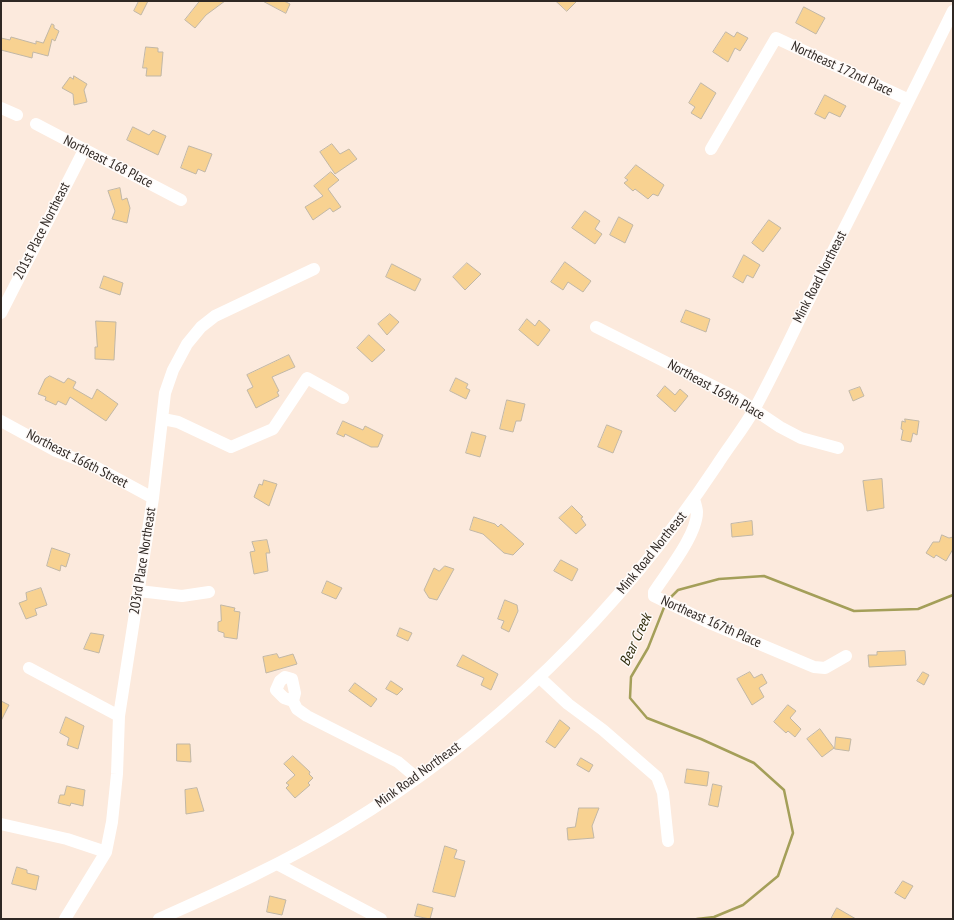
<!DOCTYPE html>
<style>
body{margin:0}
#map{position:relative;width:954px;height:920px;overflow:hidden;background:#fceadd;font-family:"PT Sans Narrow",sans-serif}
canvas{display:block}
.frame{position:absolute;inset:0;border:2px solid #2f2824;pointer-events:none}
</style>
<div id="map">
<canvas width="954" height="920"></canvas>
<div class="frame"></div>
</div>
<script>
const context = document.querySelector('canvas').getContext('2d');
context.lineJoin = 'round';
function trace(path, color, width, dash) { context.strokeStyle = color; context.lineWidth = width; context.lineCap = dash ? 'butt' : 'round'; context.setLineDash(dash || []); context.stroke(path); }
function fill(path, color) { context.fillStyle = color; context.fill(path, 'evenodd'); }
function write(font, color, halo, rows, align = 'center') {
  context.font = font + ' "PT Sans Narrow",sans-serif'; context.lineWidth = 3; context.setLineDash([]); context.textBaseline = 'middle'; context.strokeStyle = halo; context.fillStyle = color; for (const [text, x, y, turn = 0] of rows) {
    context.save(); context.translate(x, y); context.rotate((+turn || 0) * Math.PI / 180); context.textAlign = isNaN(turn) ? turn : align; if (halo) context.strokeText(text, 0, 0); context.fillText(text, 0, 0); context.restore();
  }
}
trace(new Path2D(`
 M669,599L678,590L719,579L764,576L854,611L918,609L953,595
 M665,605L648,648L631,677L630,698L647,718L701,739L754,763L784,790L793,833L778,876L743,905L714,917L697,919`), '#a49f59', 2.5);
const building = new Path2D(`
 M139,1H148L141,15L134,11Z
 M200,1H225L206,15L195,28L185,20Z
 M263,1H284L290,4L286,13Z
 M556,1H577L567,11Z
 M804,7L825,18L816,34L796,23Z
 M52,24L54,25V28L59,31L55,41L52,39L48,56L33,52L32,58L1,50V38L10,40L11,37L36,44V41L43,43Z
 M726,32L734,37L737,32L748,38L740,51L735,48L728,62L713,52Z
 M146,47L158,48V52H163L161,76H146L147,68H143Z
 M74,76L87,84L84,90L87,102L74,105L73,94L62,88L70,77L73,79Z
 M701,83L716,93L701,119L691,113L695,107L689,103Z
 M825,95L846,106L840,117L829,112L825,119L815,114Z
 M133,127L149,135L153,130L166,136L158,155L127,140Z
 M332,144L340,154L349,149L357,159L335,174L320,152Z
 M189,146L212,154L205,172L198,169L196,174L181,168Z
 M636,165L664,185L658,196L653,194L648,199L635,189L633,191L624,183L628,180L625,178Z
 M331,172L339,180L328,189L341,207L333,212L330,208L313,220L305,207L323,196L314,186Z
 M120,188L122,200L127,198L130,208L127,223L112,219L115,211L108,191Z
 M585,211L600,221L595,229L602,234L595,244L572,228Z
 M619,217L633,225L625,243L610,235Z
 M769,220L781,228L763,252L752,243Z
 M744,255L760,265L753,278L747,275L743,283L733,277Z
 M565,262L591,281L583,292L568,282L563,290L551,282Z
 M467,263L481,274L465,290L453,277Z
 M392,264L421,279L415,291L386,277Z
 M104,276L123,283L120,295L100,288Z
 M686,310L710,319L706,332L681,322Z
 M390,314L399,322L387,335L378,324Z
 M527,319L535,326L539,320L550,330L538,346L519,330Z
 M96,321L116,322L114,360L95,359V347H97Z
 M369,335L385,350L372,362L357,348Z
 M289,355L295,367L272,377L279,391L277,392L279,396L256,408L247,390L253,387L247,375Z
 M50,376L64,383L68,378L76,382L73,388L92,399L97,389L118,404L106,421L70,397L66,405L58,401L56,405L45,400L46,397L38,394L45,379Z
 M456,378L468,384L466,388L470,390L466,399L450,391Z
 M665,386L675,395L680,389L688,396L675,412L657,396Z
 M860,387L864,396L853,401L849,391Z
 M507,400L525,404L521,421H516L513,432L500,429Z
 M905,419L919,421L917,435L913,433L911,442L901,440L903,430L901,429L902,421L905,422Z
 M343,421L363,430L365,426L383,435L378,447H371L345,434L344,437L337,434Z
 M607,425L622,431L613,453L598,447Z
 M472,432L486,436L480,457L466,453Z
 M882,479L884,508L867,511L863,481Z
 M264,480L277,484L269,506L254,497L259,484L262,485Z
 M572,506L583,517L581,518L586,525L576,534L559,518Z
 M474,517L495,524L498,527L501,524L524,544L513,555L504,553L483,534L470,530Z
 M752,521L753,535L732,537L731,524Z
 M942,535L949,538L953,537V549L946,561L936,555L934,558L926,553L933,542H939Z
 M267,540L270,553H266L268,571L254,574L250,552L255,551L252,542Z
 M52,548L70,554L66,567L61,565L60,571L47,566Z
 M561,560L578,569L572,581L554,571Z
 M445,566L454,569L437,600L429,598L424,590L434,568L439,571Z
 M327,581L342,588L336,599L322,593Z
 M41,588L47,605L35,609L37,615L26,619L19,603L27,600L26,593Z
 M505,600L517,605L518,611L509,632L501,628L504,621L498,619Z
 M221,605L235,608L234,611L240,612L237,639L224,637V633L218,631V622L221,621Z
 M400,628L412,633L408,641L397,636Z
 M91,633L104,635L99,653L84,649Z
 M905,651L906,665L869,667L868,655H877V652Z
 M277,654L279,658L293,654L297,664L266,673L263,657Z
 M463,655L498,674L491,690L481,685L484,678L457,666Z
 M750,672L754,678L762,674L767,683L759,688L764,697L752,705L737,679Z
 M923,672L929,675L924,685L917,681Z
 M391,681L403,689L397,695L386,689Z
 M355,683L377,699L371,707L349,691Z
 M1,701L9,705L1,721Z
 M788,705L796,711L790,718L801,729L795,737L788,731L786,733L774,722Z
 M66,717L84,726L78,749L67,745L69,738L60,733Z
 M560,720L570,728L555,748L546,742Z
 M820,729L834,748L822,757L807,739Z
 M836,737L851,739L849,751L835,749Z
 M177,744H190L191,762L177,761Z
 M293,756L310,772L309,774L313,778L308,783L310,785L295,798L286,788L289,785L286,783L295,775L284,764Z
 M581,758L593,765L589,772L577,765Z
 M687,769L709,772L707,786L685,783Z
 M713,784L722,786L718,807L709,805Z
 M67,786L85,790L83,806L71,803L70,806L58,803L60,795H64Z
 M197,788L204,811L186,814L185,790Z
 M579,808H599L592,826L594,838L568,840L567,828L575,827Z
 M445,846L457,850L454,858L465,861L455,897L433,892Z
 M17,867L27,870V873L39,876L36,890L12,884Z
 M903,881L913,886L905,899L895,893Z
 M270,896L286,900L282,915L267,912Z
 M418,904L433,908L430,919L415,916Z
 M837,908L856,919H831Z`);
fill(building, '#f8d291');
trace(building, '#c1b7a6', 1);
trace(new Path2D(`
 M1,108L17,115
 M36,124L181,200
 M711,149L776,38L909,100
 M1,313L84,150
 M596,327L737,398L780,427L801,438L838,448
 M163,419L178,422L231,447L273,429L307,378L343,398
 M1,421L56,451L92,465L153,498
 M694,499C695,503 697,508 697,512C697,535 667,572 654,592V596L712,624L814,667L825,668L846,656
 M139,591L182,596L209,592
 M29,668L119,716
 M539,677L568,704L603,730L657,777L663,793L668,841
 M293,701L284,698L276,690L280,681L285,677L292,679L295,693L293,701L297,709L307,716L398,762L417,778
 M1,824L67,839L106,852
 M277,864L381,919
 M65,919L106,852L112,822L117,774L119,716L153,498L165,393L173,370L187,344L201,327L215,316L314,269
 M159,919C222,891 284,863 343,827C493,737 620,611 717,465C729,446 744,428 755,408C778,366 798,322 819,279C864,190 909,101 953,11`), '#fff', 12);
write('14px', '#2f2824', '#fefaf8', [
 ["Northeast 172nd Place",842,69,25],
 ["Northeast 168 Place",108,162,27],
 ["201st Place Northeast",42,231,-63],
 ["Mink Road Northeast",820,277,-63],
 ["Northeast 169th Place",716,390,29],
 ["Northeast 166th Street",77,459,27],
 ["Mink Road Northeast",652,553,-51],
 ["203rd Place Northeast",143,561,-81],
 ["Northeast 167th Place",711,622,24],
 ["Mink Road Northeast",418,775,-36]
]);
write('italic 15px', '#302d0d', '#fefaf8', [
 ["Bear Creek",636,640,-65]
]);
</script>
